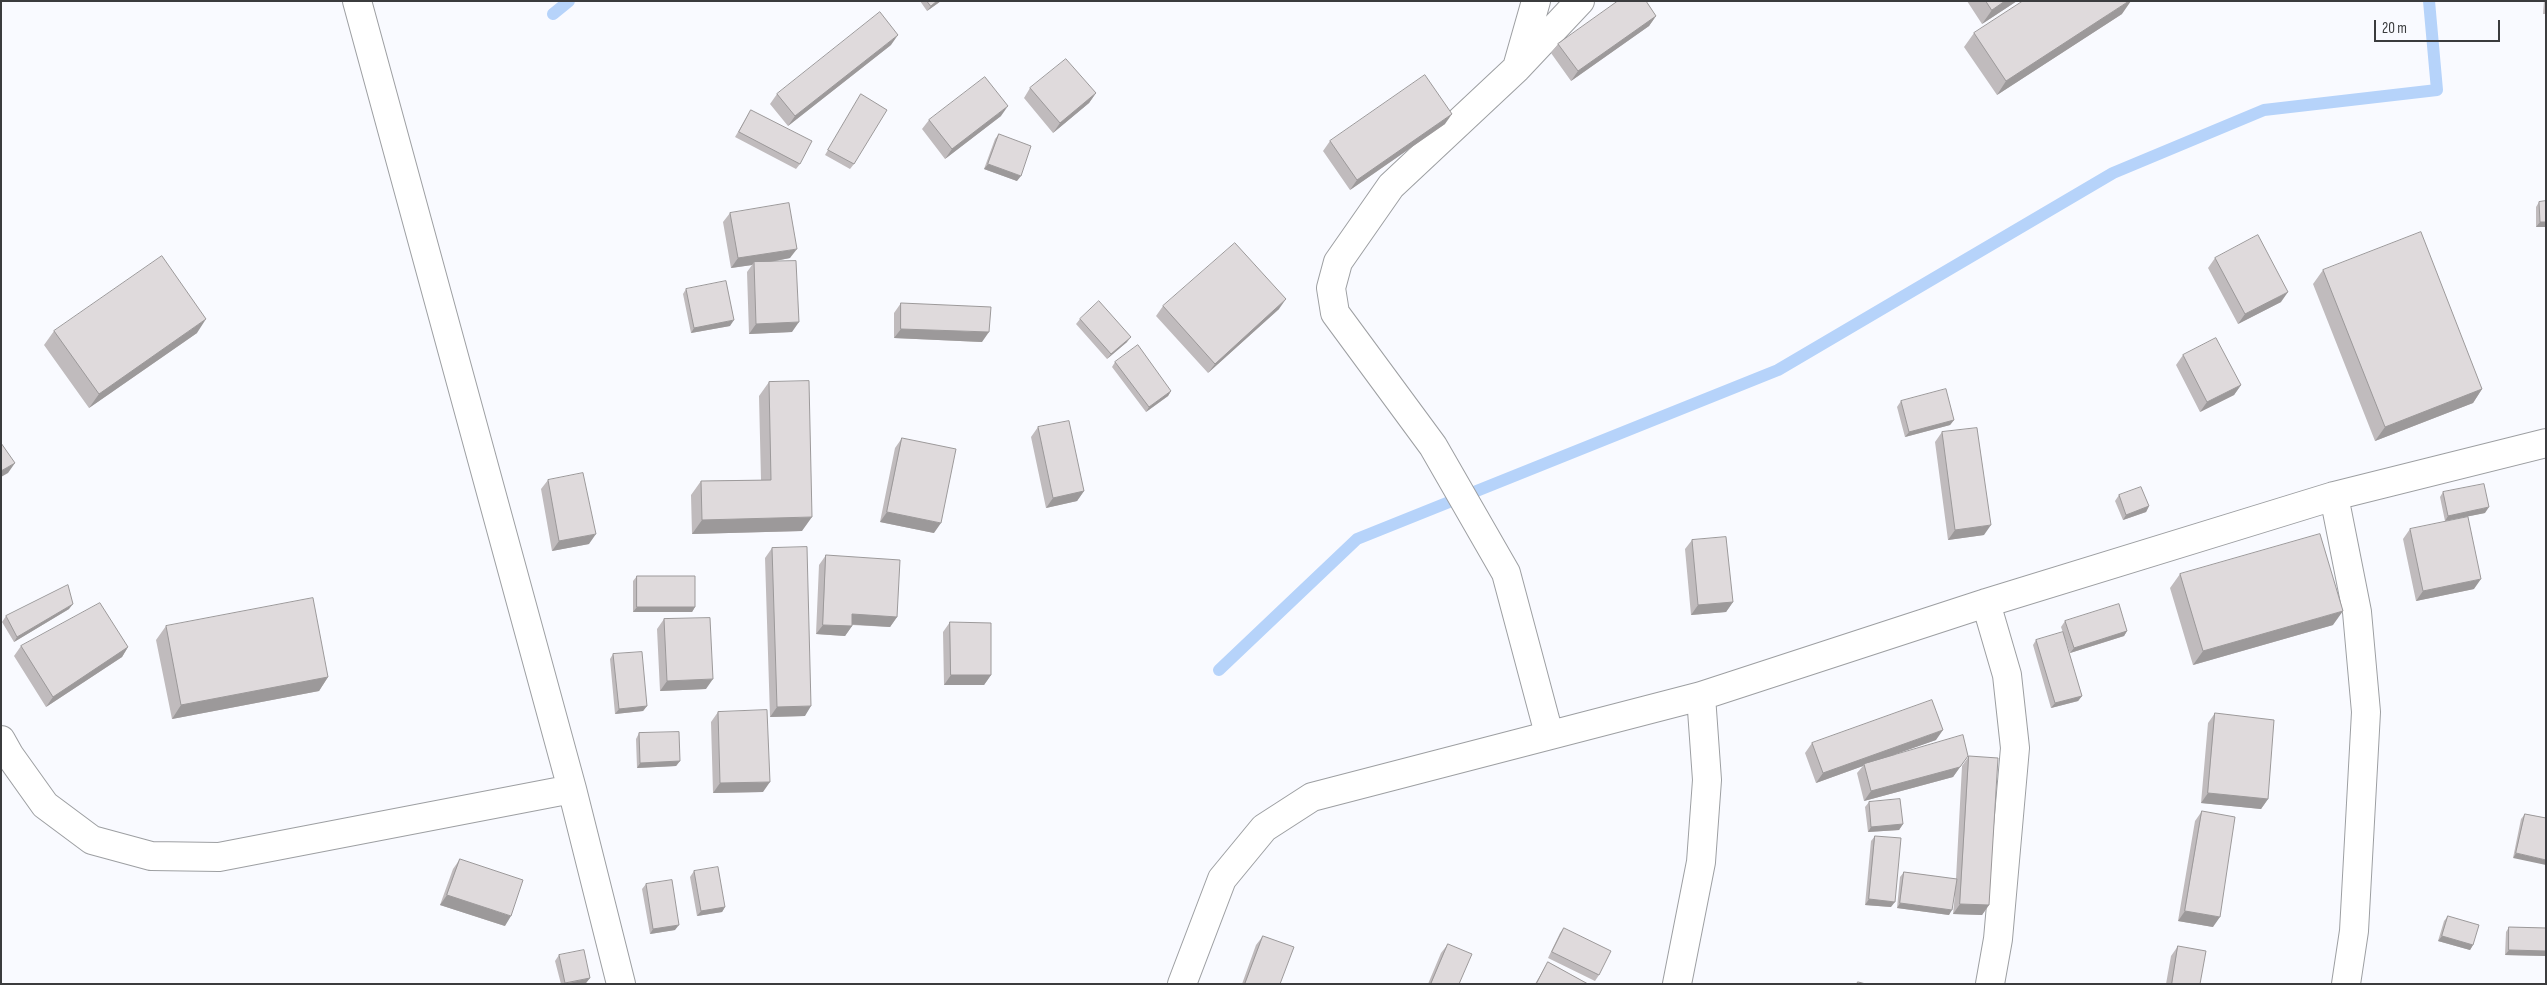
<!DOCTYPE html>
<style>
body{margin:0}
#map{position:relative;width:2547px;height:985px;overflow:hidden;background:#f9faff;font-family:"Sofia Sans Condensed",sans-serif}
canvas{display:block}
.frame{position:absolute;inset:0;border:2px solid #3b3c3e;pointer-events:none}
.scale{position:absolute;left:2374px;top:20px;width:126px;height:22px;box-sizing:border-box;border:2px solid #3b3c3e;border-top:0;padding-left:6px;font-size:15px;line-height:18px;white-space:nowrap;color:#3b3c3e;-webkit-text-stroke:4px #f9faff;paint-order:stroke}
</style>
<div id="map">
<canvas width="2547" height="985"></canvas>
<div class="frame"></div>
<div class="scale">20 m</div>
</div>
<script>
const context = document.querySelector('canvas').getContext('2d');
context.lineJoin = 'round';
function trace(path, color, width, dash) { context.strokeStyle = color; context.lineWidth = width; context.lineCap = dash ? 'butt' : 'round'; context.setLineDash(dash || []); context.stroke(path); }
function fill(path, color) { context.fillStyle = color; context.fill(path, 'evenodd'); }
trace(new Path2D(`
 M553,14L569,1
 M1219,670L1357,539L1778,370L2113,173L2264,110L2437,90L2429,1`), '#b6d3fa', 12);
const minor = new Path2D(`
 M357,1L572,789L621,984
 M1518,64L1536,1
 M2334,496L2357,612L2366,712L2354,931L2346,984
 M1986,603L2007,675L2015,748L1998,939L1990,984
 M1549,734L1506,573L1433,446L1335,313L1331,288L1338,262L1391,186L1517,68L1580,1
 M1,740L10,756L45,805L92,840L151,856L219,857L572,789
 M1182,984L1222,879L1264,828L1312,797L1701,696L1986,603L2334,496L2546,443
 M1677,984L1701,862L1707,780L1701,696`);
trace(minor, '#9d9fa2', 30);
trace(minor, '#fff', 28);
fill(new Path2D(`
 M920,1H941L927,11Z
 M1967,1H2017L1982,24Z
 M2544,1H2546V14H2543Z
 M2122,14L1997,95L1964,47L1974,33Z
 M1656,16L1649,26L1571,81L1551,53L1558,44Z
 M891,45L788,126L770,104L777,94Z
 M1030,88L1096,93L1089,103L1053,133L1024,98Z
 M861,94L854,164L850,169L825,155Z
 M751,110L800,164L796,169L735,137Z
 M1001,116L945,159L922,129L929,120Z
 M1445,124L1350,190L1323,151L1330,141Z
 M999,134L1017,181L984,169L995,139Z
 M2539,202L2546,227H2536V207Z
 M730,213L790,258L770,262L792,332L749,334L747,272L752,265L731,268L723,222Z
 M2215,258L2281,302L2238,324L2208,268Z
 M2323,270L2482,389L2473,403L2375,441L2313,284Z
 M686,289L730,326L691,333L683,294Z
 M901,303L982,342L894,338V313Z
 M1163,306L1279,309L1208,373L1156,316Z
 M1080,319L1127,342L1107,359L1076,324Z
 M54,331L197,333L89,408L44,345Z
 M2183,355L2241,385L2234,395L2200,412L2176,365Z
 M1115,362L1171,391L1168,396L1146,412L1112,367Z
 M769,382L802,531L692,534L691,495L701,481L761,480L759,396Z
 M1901,401L1954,420L1950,425L1905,437L1897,407Z
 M1038,427L1084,491L1077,501L1046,508L1031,437Z
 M1942,432L1984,535L1948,540L1935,442Z
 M902,438L934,533L880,522L895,448Z
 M548,480L589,544L552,551L541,489Z
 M2443,492L2485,513L2445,521L2440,497Z
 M2119,495L2149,506L2146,512L2123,520L2115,501Z
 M2410,529L2474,589L2416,601L2403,539Z
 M1692,540L1733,602L1726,612L1691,615L1685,549Z
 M772,548L805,716L770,717L765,558Z
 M826,555L897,617L890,627L852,625V626L845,636L816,634L819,565Z
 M2180,574L2333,625L2193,665L2170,588Z
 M637,576L695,607L692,612H633V581Z
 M69,609L14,642L2,622L6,616Z
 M664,619L706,689L660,691L657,629Z
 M2065,621L2127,631L2124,636L2070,653L2061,627Z
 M950,622L991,675L984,685H944L943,632Z
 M166,626L328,677L319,691L172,719L156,640Z
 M2036,640L2082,696L2078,701L2051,708L2033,645Z
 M21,646L128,647L122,657L46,707L14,656Z
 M613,654L647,706L643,711L615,714L610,659Z
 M718,712L763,792L713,793L711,722Z
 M2215,713L2268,799L2261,809L2201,803L2208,723Z
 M639,733L680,761L676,766L637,768L636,739Z
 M1936,740L1892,755L1968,756L1953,777L1864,801L1857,773L1863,766L1816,783L1805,753L1812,743Z
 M1969,756L1989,905L1982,915L1953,914L1955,894L1949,915L1897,908L1900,877L1904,872L1956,879L1962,766Z
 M1869,802L1903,824L1899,830L1868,832L1865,807Z
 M2202,811L2213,927L2178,921L2195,821Z
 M2525,814L2546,818L2513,858L2521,819Z
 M1875,836L1891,907L1865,905L1871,841Z
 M460,859L505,926L440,905L453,869Z
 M694,871L725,907L722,912L697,916L690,877Z
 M646,884L675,930L650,934L642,889Z
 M2448,916L2473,945L2470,950L2438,941L2444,921Z
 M2509,927L2546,928V956L2505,955L2506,932Z
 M1564,928L1599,975L1595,981L1548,958L1560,933Z
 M1263,936L1280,984H1242L1256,945Z
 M1448,944L1459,984H1428L1441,953Z
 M2178,946L2200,984H2166L2171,956Z
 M559,955L590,978L586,983L582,984H561L555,961Z
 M1548,962L1588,984H1535Z`), '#c0bbbd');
fill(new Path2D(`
 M937,1H941L927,11L931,6Z
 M2005,1H2017L1982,24L1992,10Z
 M2129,1H2131L2122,14L1997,95L2006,81Z
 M1656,16L1649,26L1571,81L1578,71Z
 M898,35L891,45L788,126L795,116Z
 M1096,93L1089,103L1053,133L1060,123Z
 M1008,106L1001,116L945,159L952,149Z
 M1452,114L1445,124L1350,190L1357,180Z
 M988,164L1021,176L1017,181L984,169Z
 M2540,222H2546V227H2536Z
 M797,249L790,258L754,265V262L752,265L731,268L738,258Z
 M2288,292L2281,302L2238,324L2245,314Z
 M1286,299L1279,309L1208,373L1215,364Z
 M206,319L197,333L89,408L99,394Z
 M734,320L730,326L691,333L694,328Z
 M799,322L792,332L749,334L756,324Z
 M901,329L989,332L982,342L894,338Z
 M1131,337L1127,342L1107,359L1111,354Z
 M2241,385L2234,395L2200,412L2207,402Z
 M2482,389L2473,403L2375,441L2385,427Z
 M1171,391L1168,396L1146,412L1149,407Z
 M1954,420L1950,425L1905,437L1909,432Z
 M15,463L8,473L1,477V471Z
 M1084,491L1077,501L1046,508L1053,498Z
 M2149,506L2146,512L2123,520L2126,515Z
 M2489,507L2485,513L2445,521L2448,516Z
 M887,512L941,523L934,533L880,522Z
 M812,517L802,531L692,534L702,520Z
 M1991,525L1984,535L1948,540L1955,530Z
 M596,534L589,544L552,551L559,541Z
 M2481,579L2474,589L2416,601L2423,591Z
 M1733,602L1726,612L1691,615L1698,605Z
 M73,604L69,609L14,642L17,637Z
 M637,607H695L692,612H633Z
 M2343,611L2333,625L2193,665L2203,651Z
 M852,614L897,617L890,627L845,624Z
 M823,625L852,626L845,636L816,634Z
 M2127,631L2124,636L2070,653L2074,648Z
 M128,647L122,657L46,707L53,697Z
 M951,675H991L984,685H944Z
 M328,677L319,691L172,719L181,705Z
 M713,679L706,689L660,691L667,681Z
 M2082,696L2078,701L2051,708L2055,703Z
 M647,706L643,711L615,714L619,709Z
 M811,706L805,716L770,717L777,707Z
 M1943,730L1936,740L1865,765L1864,764L1863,766L1816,783L1823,773Z
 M680,761L676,766L637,768L640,763Z
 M1960,767L1953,777L1864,801L1871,791Z
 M770,782L763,792L713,793L720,783Z
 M2208,793L2268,799L2261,809L2201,803Z
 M1903,824L1899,830L1868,832L1871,827Z
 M2516,853L2546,860V865L2513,858Z
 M447,895L511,916L505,926L440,905Z
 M1869,899L1895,902L1891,907L1865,905Z
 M1900,903L1952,910L1949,915L1897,908Z
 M1960,904L1989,905L1982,915L1953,914Z
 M725,907L722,912L697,916L701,911Z
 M2185,911L2220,917L2213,927L2178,921Z
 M679,925L675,930L650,934L653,929Z
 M2442,936L2473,945L2470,950L2438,941Z
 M2509,950L2546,951V956L2505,955Z
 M590,978L586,983L582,984H565Z`), '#9c999a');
const building = new Path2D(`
 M927,1H937L931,6Z
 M1618,1H1646L1656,16L1578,71L1558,44Z
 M1986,1H2005L1992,10Z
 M2023,1H2129L2006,81L1974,33Z
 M880,12L898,35L795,116L777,94Z
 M1066,59L1096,93L1060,123L1030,88Z
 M1425,75L1452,114L1357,180L1330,141Z
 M985,77L1008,106L952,149L929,120Z
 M861,94L887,110L854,164L828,150Z
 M751,110L812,141L800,164L739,132Z
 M999,134L1031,146L1021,176L988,164Z
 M2546,201V222H2540L2539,202Z
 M789,203L797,249L738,258L730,213Z
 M2421,232L2482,389L2385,427L2323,270Z
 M2258,235L2288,292L2245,314L2215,258Z
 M1235,243L1286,299L1215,364L1163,306Z
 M162,256L206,319L99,394L54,331Z
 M796,261L799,322L756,324L754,262Z
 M726,281L734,320L694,328L686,289Z
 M1099,301L1131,337L1111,354L1080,319Z
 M901,303L991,307L989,332L901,329Z
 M2216,338L2241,385L2207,402L2183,355Z
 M1138,345L1171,391L1149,407L1115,362Z
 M809,381L812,517L702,520L701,481L771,480L769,382Z
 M1946,389L1954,420L1909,432L1901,401Z
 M1069,421L1084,491L1053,498L1038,427Z
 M1977,428L1991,525L1955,530L1942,432Z
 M902,438L956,449L941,523L887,512Z
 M1,443L15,463L1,471Z
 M583,473L596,534L559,541L548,480Z
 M2484,484L2489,507L2448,516L2443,492Z
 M2141,487L2149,506L2126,515L2119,495Z
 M2468,517L2481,579L2423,591L2410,529Z
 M2320,534L2343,611L2203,651L2180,574Z
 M1726,537L1733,602L1698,605L1692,540Z
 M807,547L811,706L777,707L772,548Z
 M826,555L900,560L897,617L852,614V626L823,625Z
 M637,576H695V607H637Z
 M68,585L73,604L17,637L6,616Z
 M313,598L328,677L181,705L166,626Z
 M100,603L128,647L53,697L21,646Z
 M2119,604L2127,631L2074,648L2065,621Z
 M710,618L713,679L667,681L664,619Z
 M950,622L991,623V675H951Z
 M2063,632L2082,696L2055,703L2036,640Z
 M642,652L647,706L619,709L613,654Z
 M1932,700L1943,730L1823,773L1812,743Z
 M767,710L770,782L720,783L718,712Z
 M2215,713L2274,720L2268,799L2208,793Z
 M679,732L680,761L640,763L639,733Z
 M1963,735L1968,756L1960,767L1871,791L1864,764Z
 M1969,756L1998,758L1989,905L1960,904Z
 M1900,799L1903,824L1871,827L1869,802Z
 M2202,811L2235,817L2220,917L2185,911Z
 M2525,814L2546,818V860L2516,853Z
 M1875,836L1901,838L1895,902L1869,899Z
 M460,859L523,880L511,916L447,895Z
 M718,867L725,907L701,911L694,871Z
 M1904,872L1957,879L1952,910L1900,903Z
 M672,880L679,925L653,929L646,884Z
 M2448,916L2479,925L2473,945L2442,936Z
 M2509,927L2546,928V951L2509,950Z
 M1564,928L1611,951L1599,975L1552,952Z
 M1263,936L1294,947L1280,984H1245Z
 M1448,944L1472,954L1459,984H1431Z
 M2178,946L2206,951L2200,984H2172Z
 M584,950L590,978L565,983L559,955Z
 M1548,962L1588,984H1538L1537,983Z
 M1858,982L1866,984H1857Z`);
fill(building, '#dfdadc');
trace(building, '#9c999a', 1);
</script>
